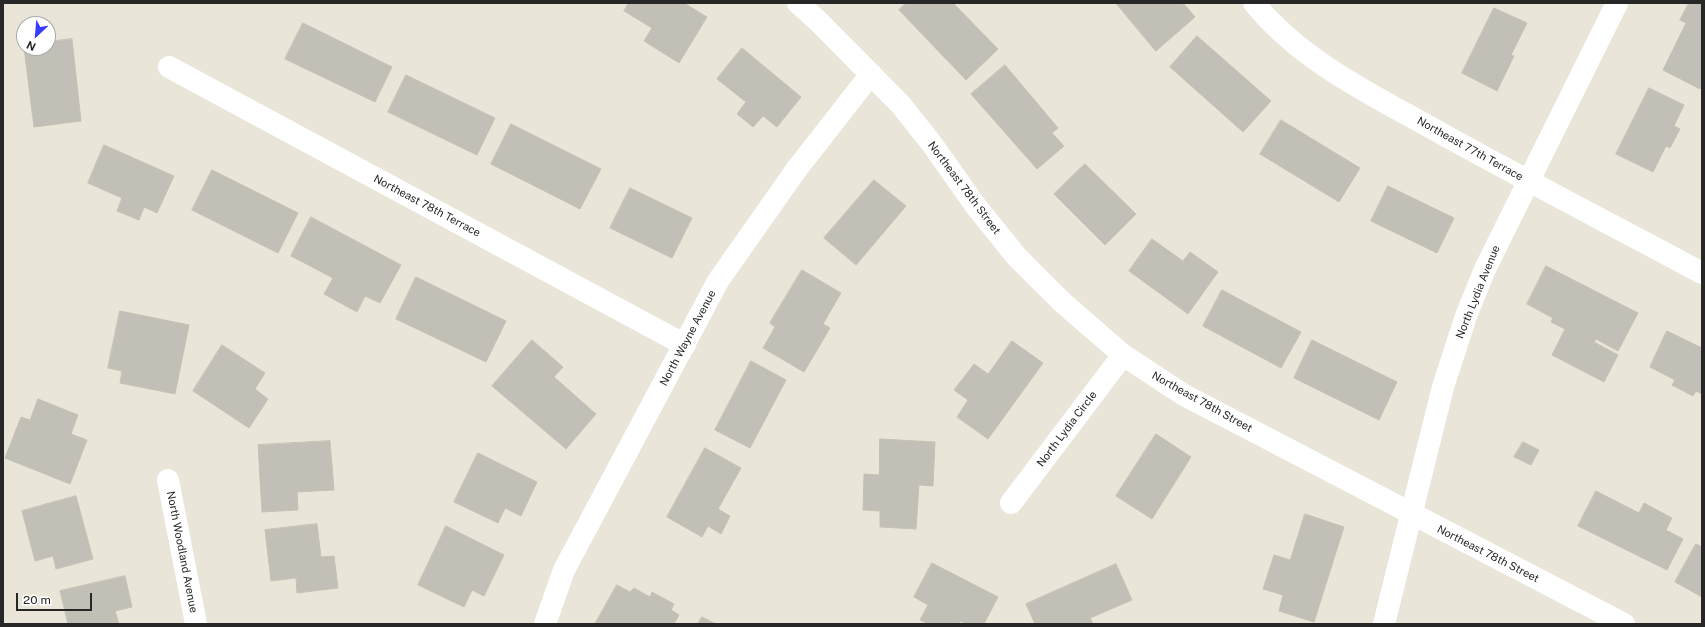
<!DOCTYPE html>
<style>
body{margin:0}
#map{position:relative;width:1705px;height:627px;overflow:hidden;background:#eae5d9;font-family:"Public Sans",sans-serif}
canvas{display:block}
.frame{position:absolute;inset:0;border:4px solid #272727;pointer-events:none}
.north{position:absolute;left:16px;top:16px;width:40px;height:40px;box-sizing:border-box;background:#fff;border:1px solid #a9a9a9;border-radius:50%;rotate:206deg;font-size:11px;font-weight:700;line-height:16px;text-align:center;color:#272727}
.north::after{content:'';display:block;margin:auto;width:14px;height:18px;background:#363cf9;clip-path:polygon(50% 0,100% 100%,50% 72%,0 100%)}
.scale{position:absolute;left:16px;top:593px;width:76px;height:18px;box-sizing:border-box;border:2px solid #272727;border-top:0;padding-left:5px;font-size:12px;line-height:14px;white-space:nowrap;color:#272727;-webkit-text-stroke:3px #fff;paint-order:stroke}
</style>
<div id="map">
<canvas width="1705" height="627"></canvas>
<div class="frame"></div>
<div class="north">N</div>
<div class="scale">20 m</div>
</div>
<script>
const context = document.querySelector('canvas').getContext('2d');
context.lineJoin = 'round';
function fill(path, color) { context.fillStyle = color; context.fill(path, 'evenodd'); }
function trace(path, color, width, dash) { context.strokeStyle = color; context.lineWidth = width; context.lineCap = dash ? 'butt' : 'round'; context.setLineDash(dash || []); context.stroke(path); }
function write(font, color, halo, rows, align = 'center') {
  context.font = font + ' "Public Sans",sans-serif'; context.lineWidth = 3; context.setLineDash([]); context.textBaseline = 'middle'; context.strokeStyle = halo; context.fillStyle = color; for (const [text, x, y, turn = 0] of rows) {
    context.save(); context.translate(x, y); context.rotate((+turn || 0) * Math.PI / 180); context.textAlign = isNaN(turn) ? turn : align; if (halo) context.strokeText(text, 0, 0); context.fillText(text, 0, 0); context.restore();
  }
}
const building = new Path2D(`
 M629,3H684L707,17L679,63L644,41L652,28L624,11Z
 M906,3H953L998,49L966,80L899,10Z
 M1116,3H1183L1195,17L1156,51Z
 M1689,3H1702V85L1700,89L1663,70L1686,23L1680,20Z
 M1494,8L1527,23L1511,55L1514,56L1497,91L1462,73Z
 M303,23L392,67L375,102L285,59Z
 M1197,36L1271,101L1243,132L1170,67Z
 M72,39L81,121L34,127L24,48H48V42Z
 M742,48L801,97L777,127L763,116L753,127L737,114L746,102L717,79Z
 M1005,65L1058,128L1052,133L1064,146L1037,169L971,94Z
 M406,75L495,118L477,155L388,112Z
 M1649,88L1684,105L1674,126L1680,129L1670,148L1666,146L1653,172L1616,154Z
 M1281,120L1360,168L1339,202L1260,154Z
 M511,124L601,169L580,209L491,164Z
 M104,145L174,176L157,213L144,207L139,220L117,211L122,198L88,183Z
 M1085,164L1136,214L1105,245L1054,194Z
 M212,170L298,213L278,253L192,210Z
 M874,180L906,206L856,265L824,238Z
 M1388,186L1454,218L1437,253L1371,221Z
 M630,188L692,218L672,258L610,228Z
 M311,217L401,265L380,303L365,296L357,312L324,294L333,278L291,256Z
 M1152,239L1183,261L1190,252L1218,272L1188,314L1129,271Z
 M1546,266L1638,313L1618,351L1596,339L1594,342L1618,355L1604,382L1552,355L1565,329L1551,322L1553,318L1527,304Z
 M802,270L841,293L823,324L830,328L804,372L763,348L775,327L770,323Z
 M416,277L506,321L486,362L396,319Z
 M1222,290L1301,332L1281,368L1203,326Z
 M120,311L189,325L175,394L120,383L122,371L108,368Z
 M1667,331L1702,348V394L1696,391L1693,396L1672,385L1675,380L1650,367Z
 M532,340L563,367L554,377L596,414L566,449L492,386Z
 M1312,340L1397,382L1379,420L1294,378Z
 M1012,341L1043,363L988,439L957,417L968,400L954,390L974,364L988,374Z
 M222,345L265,373L255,389L268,399L249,428L193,391Z
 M751,361L786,380L750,448L715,430Z
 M38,399L78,415L71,434L87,440L70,484L5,458L21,417L30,420Z
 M1156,434L1191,457L1152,519L1116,496Z
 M880,439L935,442L933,486L919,485L916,529L880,527V511L863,510L864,474L879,475Z
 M330,441L334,490L297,492L298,510L262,512L258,445Z
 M1523,442L1539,450L1531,465L1514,457Z
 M705,448L741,468L718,509L730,516L721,534L708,526L702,537L667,517Z
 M478,453L537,482L521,516L505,508L498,523L454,502Z
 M1596,491L1639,513L1644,503L1672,518L1666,530L1683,539L1667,570L1578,526Z
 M76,496L93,559L56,569L53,556L35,561L22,511Z
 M1305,514L1344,527L1314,622L1279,611L1283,595L1263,589L1274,555L1290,560Z
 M317,524L321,557L334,556L338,588L297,593L296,578L271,581L265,530Z
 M446,526L504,555L484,596L472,590L464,607L418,585Z
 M1696,544L1702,547V597L1675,582Z
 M932,563L998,597L984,624H966L961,621L959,624H929L920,620L928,605L914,597Z
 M1116,564L1132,600L1090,618L1093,624H1035L1026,604Z
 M125,576L132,607L115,611L119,624H68L60,591Z
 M617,585L630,592L634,588L650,597L652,592L674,604L671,610L679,615L674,624H595Z
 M702,617L716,624H698Z`);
fill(building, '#c2bfb6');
trace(building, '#c5c2b3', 1);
trace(new Path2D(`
 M798,3L818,21L901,105L932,144L975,205L1016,256L1062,302L1123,355L1184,395L1624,624
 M1254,3C1304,64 1377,97 1444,135C1529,182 1616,227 1702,273
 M169,67L685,345
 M168,480L196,624
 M1011,503L1123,355
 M545,624L564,570L718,281L796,170L871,74
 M1384,624L1443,387L1466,316L1485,269L1617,3`), '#fff', 22);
write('11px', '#272727', '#fff', [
 ["Northeast 77th Terrace",1470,149,29],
 ["Northeast 78th Street",964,188,53],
 ["Northeast 78th Terrace",427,206,28],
 ["North Lydia Avenue",1478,292,-68],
 ["North Wayne Avenue",688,338,-62],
 ["Northeast 78th Street",1202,402,29],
 ["North Lydia Circle",1067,429,-53],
 ["North Woodland Avenue",182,552,79],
 ["Northeast 78th Street",1488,554,27]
]);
</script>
